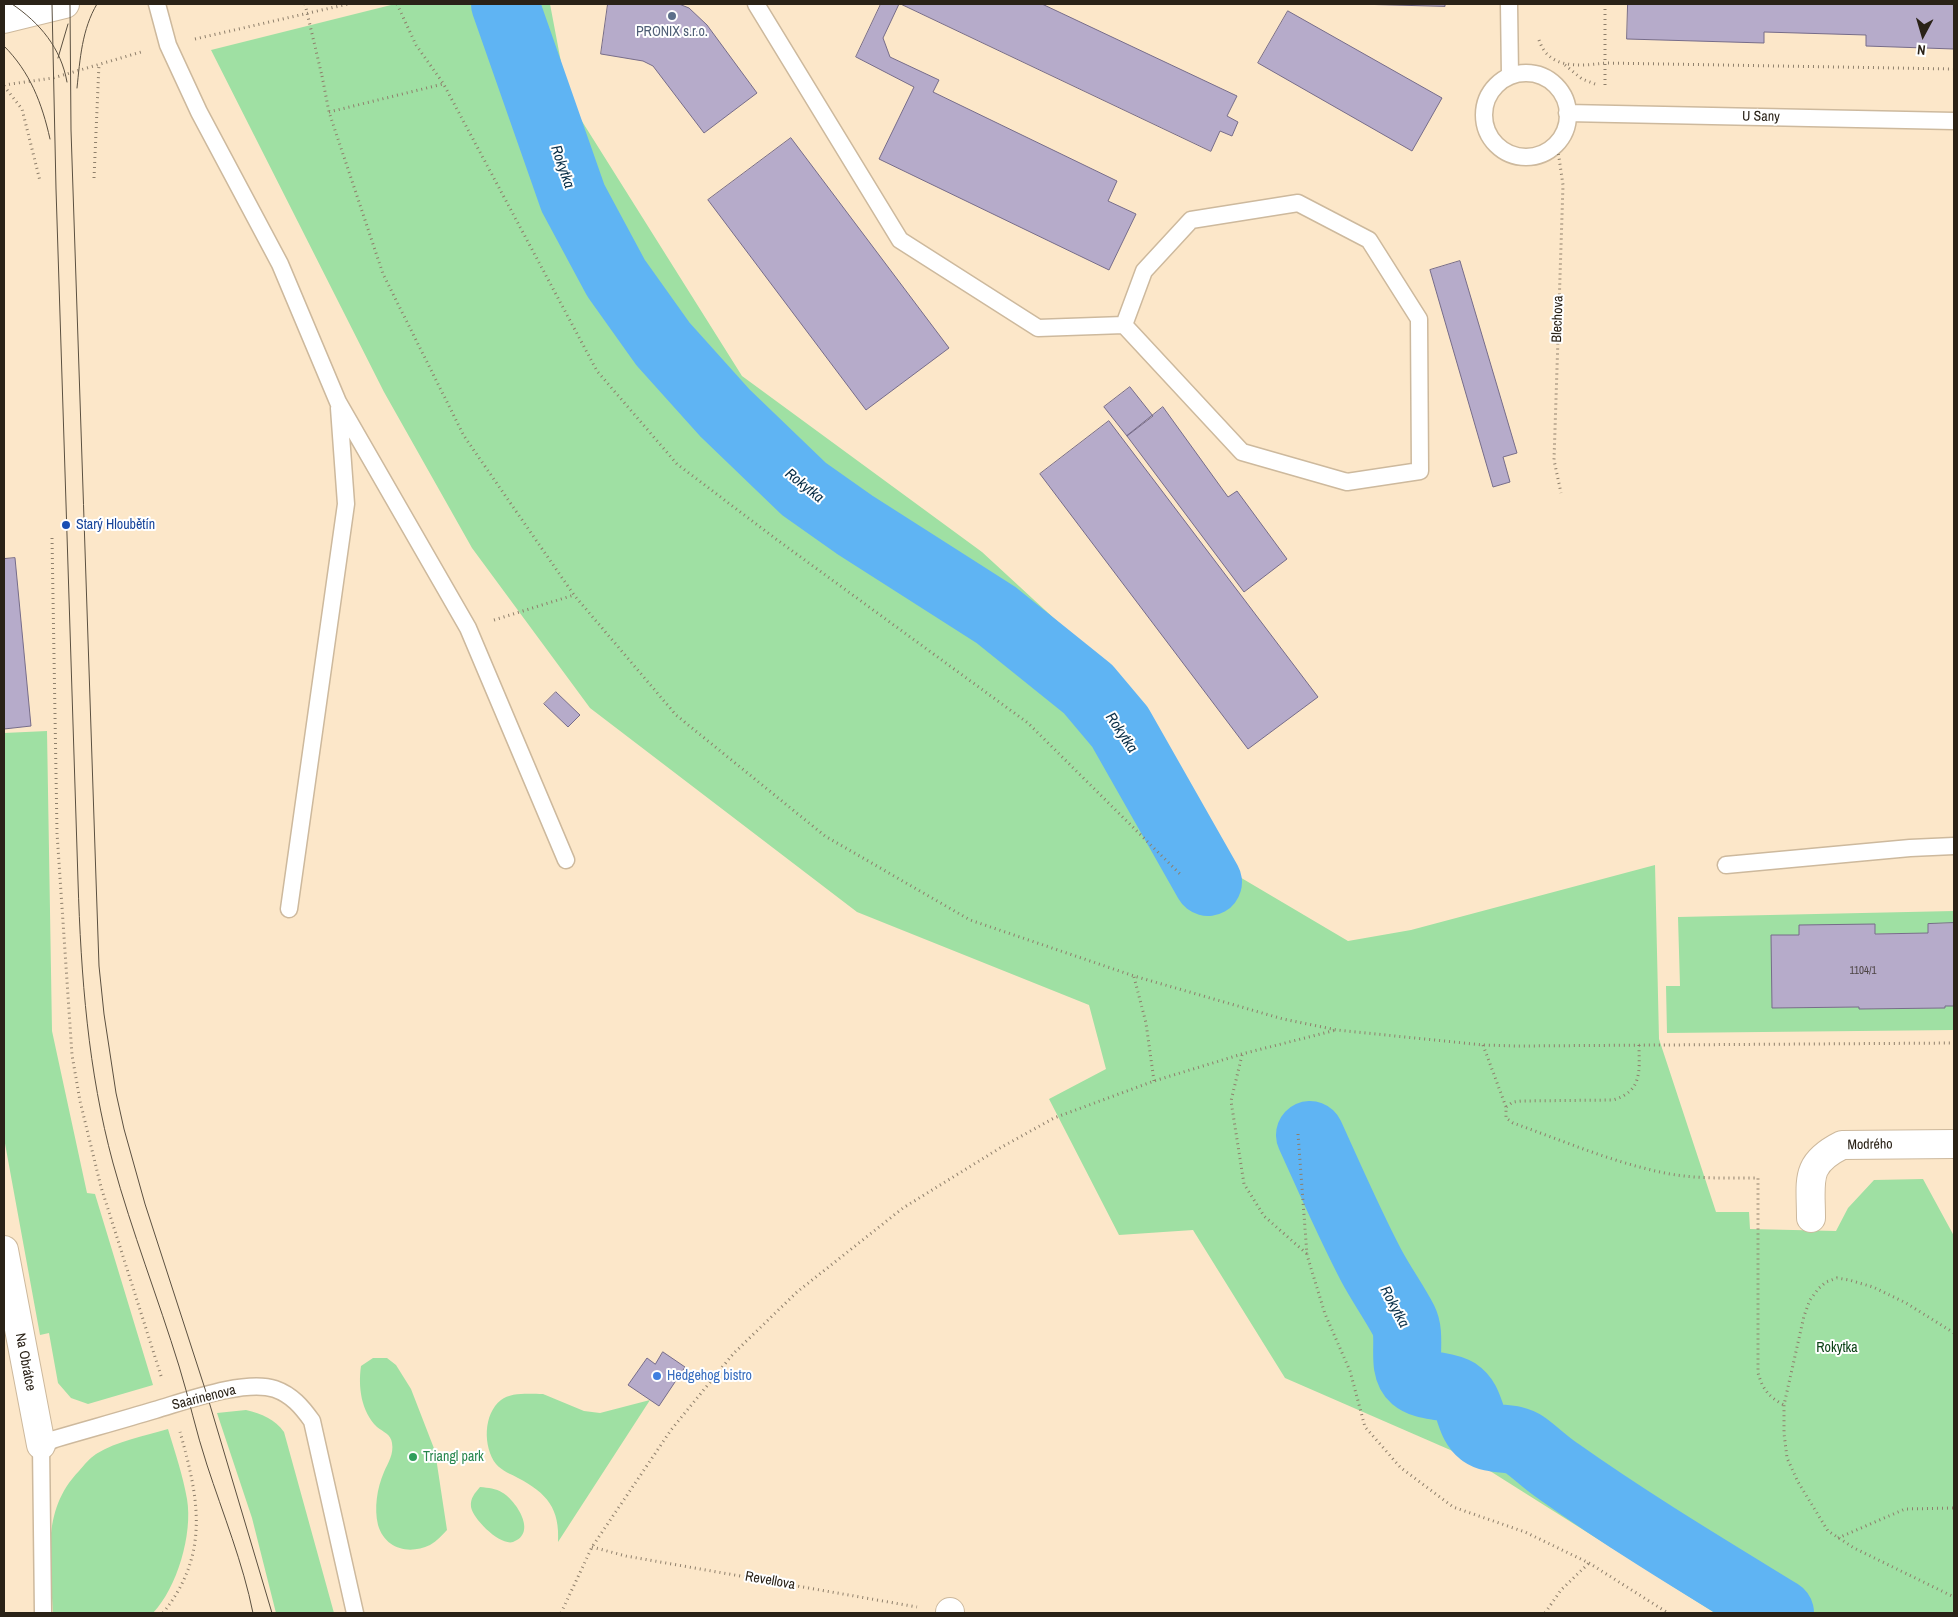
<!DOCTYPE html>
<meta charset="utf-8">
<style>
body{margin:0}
#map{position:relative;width:1958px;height:1617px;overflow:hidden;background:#fce7c9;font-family:"Archivo Narrow",sans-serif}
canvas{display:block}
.frame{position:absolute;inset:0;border:5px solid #2a2217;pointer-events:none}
.north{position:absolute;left:1898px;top:10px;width:50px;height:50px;-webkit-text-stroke:4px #fff;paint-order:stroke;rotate:186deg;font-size:14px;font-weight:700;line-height:20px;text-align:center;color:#2a2217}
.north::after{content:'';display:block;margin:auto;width:18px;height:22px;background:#2a2217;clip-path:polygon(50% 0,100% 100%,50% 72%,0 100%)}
</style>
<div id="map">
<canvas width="1958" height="1617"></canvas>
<div class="frame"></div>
<div class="north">N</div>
</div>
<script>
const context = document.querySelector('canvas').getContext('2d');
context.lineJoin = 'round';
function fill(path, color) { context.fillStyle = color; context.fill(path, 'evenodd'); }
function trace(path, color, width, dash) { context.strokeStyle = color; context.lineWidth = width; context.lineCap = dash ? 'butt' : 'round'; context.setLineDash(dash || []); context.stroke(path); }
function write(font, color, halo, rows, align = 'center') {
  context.font = font + ' "Archivo Narrow",sans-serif'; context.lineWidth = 4; context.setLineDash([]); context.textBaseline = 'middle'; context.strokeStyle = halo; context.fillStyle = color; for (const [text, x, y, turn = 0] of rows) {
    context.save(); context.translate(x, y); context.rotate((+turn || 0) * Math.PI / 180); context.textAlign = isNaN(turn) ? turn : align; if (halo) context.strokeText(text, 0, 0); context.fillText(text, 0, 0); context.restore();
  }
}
fill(new Path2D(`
 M395,4H550L568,99L742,376L982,552L1121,680L1238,876L1348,941L1411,930L1655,865L1659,1039L1716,1212H1749L1750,1229L1836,1231L1848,1208L1874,1180L1923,1179L1954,1236V1613H1715L1471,1459L1285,1378L1193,1230L1119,1235L1049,1099L1106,1069L1089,1005L857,912L590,708L472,548L384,392L211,50Z
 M47,731L52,1031L87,1193L95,1194L153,1385L88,1404L71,1398L58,1383L49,1333L40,1335L4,1138V733Z
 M1954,911V923L1928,924V933L1799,935L1772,1008L1859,1007L1860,1009L1945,1008V1006H1954V1030L1667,1033L1666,986H1680L1678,917Z
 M373,1358H387L396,1365L411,1389L435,1451L447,1530C442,1535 437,1541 430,1545C409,1555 385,1549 378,1525C374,1508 377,1488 384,1472C388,1463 394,1454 392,1443C391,1434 383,1432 377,1427C361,1411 358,1387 361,1366Z
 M543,1394L584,1411L600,1413L650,1400L558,1542C560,1509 547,1493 518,1478C511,1474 502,1471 496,1464C483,1447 483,1414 501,1400C511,1392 530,1394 543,1394Z
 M246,1410C262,1414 275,1419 284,1432L334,1613H276L252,1518L217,1413Z
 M168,1429C175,1452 183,1476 187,1499C193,1534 177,1588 153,1613H53C51,1563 40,1511 79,1471C84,1465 90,1458 96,1454C117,1441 145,1436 168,1429Z
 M480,1487C489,1488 495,1488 503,1493C516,1501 538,1533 513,1542C500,1546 473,1519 471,1507C470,1498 475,1493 480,1487Z`), '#9fe0a3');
trace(new Path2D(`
 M505,4L573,198L616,278L663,344L725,413L804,489L855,525L996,615L1088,689L1120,727L1208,882
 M1310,1135C1330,1179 1349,1223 1371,1265C1381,1284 1394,1302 1404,1321C1412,1337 1401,1367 1414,1378C1426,1388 1444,1384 1457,1392C1472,1402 1468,1422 1482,1433C1495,1442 1510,1435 1525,1445C1536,1453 1546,1463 1558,1471C1630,1522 1705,1567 1780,1613`), '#5fb4f3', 68);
const building = new Path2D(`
 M608,4H679L689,8L707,25L757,93L704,133L653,66L643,61L601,54Z
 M881,4H899L883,38L890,57L939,80L933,92L1117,181L1108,201L1136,214L1109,270L879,159L914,87L856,57Z
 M901,4H1042L1237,96L1227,116L1238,122L1232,136L1220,131L1211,151Z
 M1356,4H1445V6Z
 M1628,4H1954V49L1866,46V35L1764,32V43L1627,39Z
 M1288,11L1442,98L1412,151L1258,63Z
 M791,138L949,348L866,410L708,200Z
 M1460,261L1517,453L1503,457L1510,482L1493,487L1430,270Z
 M1130,387L1153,416L1127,436L1104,407Z
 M1163,407L1228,497L1237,491L1287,559L1244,592L1127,436Z
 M1109,421L1318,697L1248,749L1040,474Z
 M15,558L31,726L4,729V559Z
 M556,692L580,715L568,727L544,704Z
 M1954,923V1006H1945V1008L1859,1009V1007L1772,1008L1771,935H1799V925L1875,924V934L1928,933V924Z
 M663,1352L685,1367L659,1406L628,1385L647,1358L655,1364Z`);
fill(building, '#b6abca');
trace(building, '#766c89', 1);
const lane = new Path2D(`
 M157,4L168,45L199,112L280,264L338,402L468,628L566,860
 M756,4L900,240L1038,328L1124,325L1242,452L1347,482L1420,471L1419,319L1369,240L1298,203L1191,220L1144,271L1124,325
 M1509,4L1510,76
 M1484 115a42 42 0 1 1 84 0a42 42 0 1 1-84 0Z
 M1567,113L1954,121
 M1726,865L1910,848L1954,846
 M289,909L346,504L339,408
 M43,1613L41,1445L55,1439C89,1429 122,1420 155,1410C186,1401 245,1379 275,1389C292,1395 302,1407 312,1421L355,1613`);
const street = new Path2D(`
 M1811,1218C1811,1180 1804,1164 1842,1145L1954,1144
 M4,1250L41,1445
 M950,1613V1612`);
const primary = new Path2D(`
 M4,19L65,4`);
trace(lane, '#cdb99d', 19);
trace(street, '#cdb99d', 30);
trace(primary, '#cdb99d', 30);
trace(new Path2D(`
 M397,4L416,45L443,83L597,371L677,464L776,539L1028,723L1181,875
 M195,39L348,4
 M1539,40C1549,70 1580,66 1605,63L1954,69
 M1565,65L1582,79L1595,84
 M322,76L329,112L383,274L464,436L574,595L676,715L825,836L970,920L1134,976L1283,1019L1337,1030L1483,1045L1517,1046L1954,1043
 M4,85L53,78L141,52
 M1605,85V4
 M4,86L22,109L40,181
 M329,112L443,84
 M1557,144L1563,185L1554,460L1561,493
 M94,178L99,64
 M52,538L57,833L72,1055L80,1101L101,1187L162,1379
 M494,620L574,595
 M1134,977L1146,1023L1154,1081
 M1483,1045L1506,1107
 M1639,1045C1639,1071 1643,1091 1613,1100L1521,1101L1513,1102L1506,1107V1118L1513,1123C1564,1141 1616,1164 1670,1174C1699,1179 1728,1178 1758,1178V1373C1763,1390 1769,1397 1784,1405
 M1242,1055L1231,1101L1244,1184L1264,1216L1307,1254
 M1298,1134L1307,1255L1325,1314L1350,1371L1365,1427L1401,1468L1453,1507L1525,1532L1589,1563L1668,1613
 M1954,1333L1906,1303L1873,1287L1849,1280L1837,1278L1826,1282L1819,1288L1810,1300L1804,1316L1784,1405V1433L1787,1458L1798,1482L1828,1531L1854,1548L1954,1597
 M1838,1538L1905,1509L1954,1508
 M592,1547L626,1556L917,1607
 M163,1613C210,1554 199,1499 180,1432
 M561,1613L592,1547L671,1430L733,1354L797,1292L903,1208L1000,1148L1054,1118L1154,1081L1242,1054L1336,1030
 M1545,1613L1561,1590L1589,1563`), '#8e7f6b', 3, [1, 4]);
trace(lane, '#fff', 16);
trace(street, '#fff', 28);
trace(primary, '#fff', 28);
trace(new Path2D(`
 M12,4C40,23 61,48 67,82
 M52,4L56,189L78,881C81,976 88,1071 113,1163C132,1232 158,1298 179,1366C189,1398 196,1432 207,1465C223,1514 243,1563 253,1613
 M70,4L71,130L96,879L99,966L104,1014L116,1093L124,1129L145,1204L207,1395L272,1613
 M4,46C30,72 42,103 50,139
 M58,58L68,24
 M77,88C80,59 82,29 97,4`), '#5b5040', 1);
trace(new Path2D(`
 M305,4L322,76`), '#8e7f6b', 3, [1, 4]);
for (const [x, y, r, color] of [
 [672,16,5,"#5c6f8a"],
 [66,525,5,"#1a4fb4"],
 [657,1376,5,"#3f7fe0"],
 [413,1457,5,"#2e9e5b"]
]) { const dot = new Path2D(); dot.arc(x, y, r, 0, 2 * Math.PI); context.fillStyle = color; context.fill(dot); trace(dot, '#fff', 2); }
write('11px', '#4d4444', null, [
 ["1104/1",1863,971]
]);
write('14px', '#4e5e75', '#fff', [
 ["PRONIX s.r.o.",672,32]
]);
write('14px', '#2a2217', '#fff', [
 ["U Sany",1761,117,1],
 ["Blechova",1558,319,-88],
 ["Modrého",1870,1145,-1],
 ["Na Obrátce",25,1362,79],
 ["Saarinenova",204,1398,-14],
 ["Revellova",770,1581,10]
]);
write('14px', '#164399', '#fff', [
 ["Starý Hloubětín",76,525]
], 'left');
write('14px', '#0c4316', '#fff', [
 ["Rokytka",1837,1348]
]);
write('14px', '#366cbe', '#fff', [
 ["Hedgehog bistro",667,1376]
], 'left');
write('14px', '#27864d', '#fff', [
 ["Triangl park",423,1457]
], 'left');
write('italic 15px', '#092f48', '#fff', [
 ["Rokytka",562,167,71],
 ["Rokytka",804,486,39],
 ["Rokytka",1121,733,56],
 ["Rokytka",1394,1307,62]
]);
</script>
